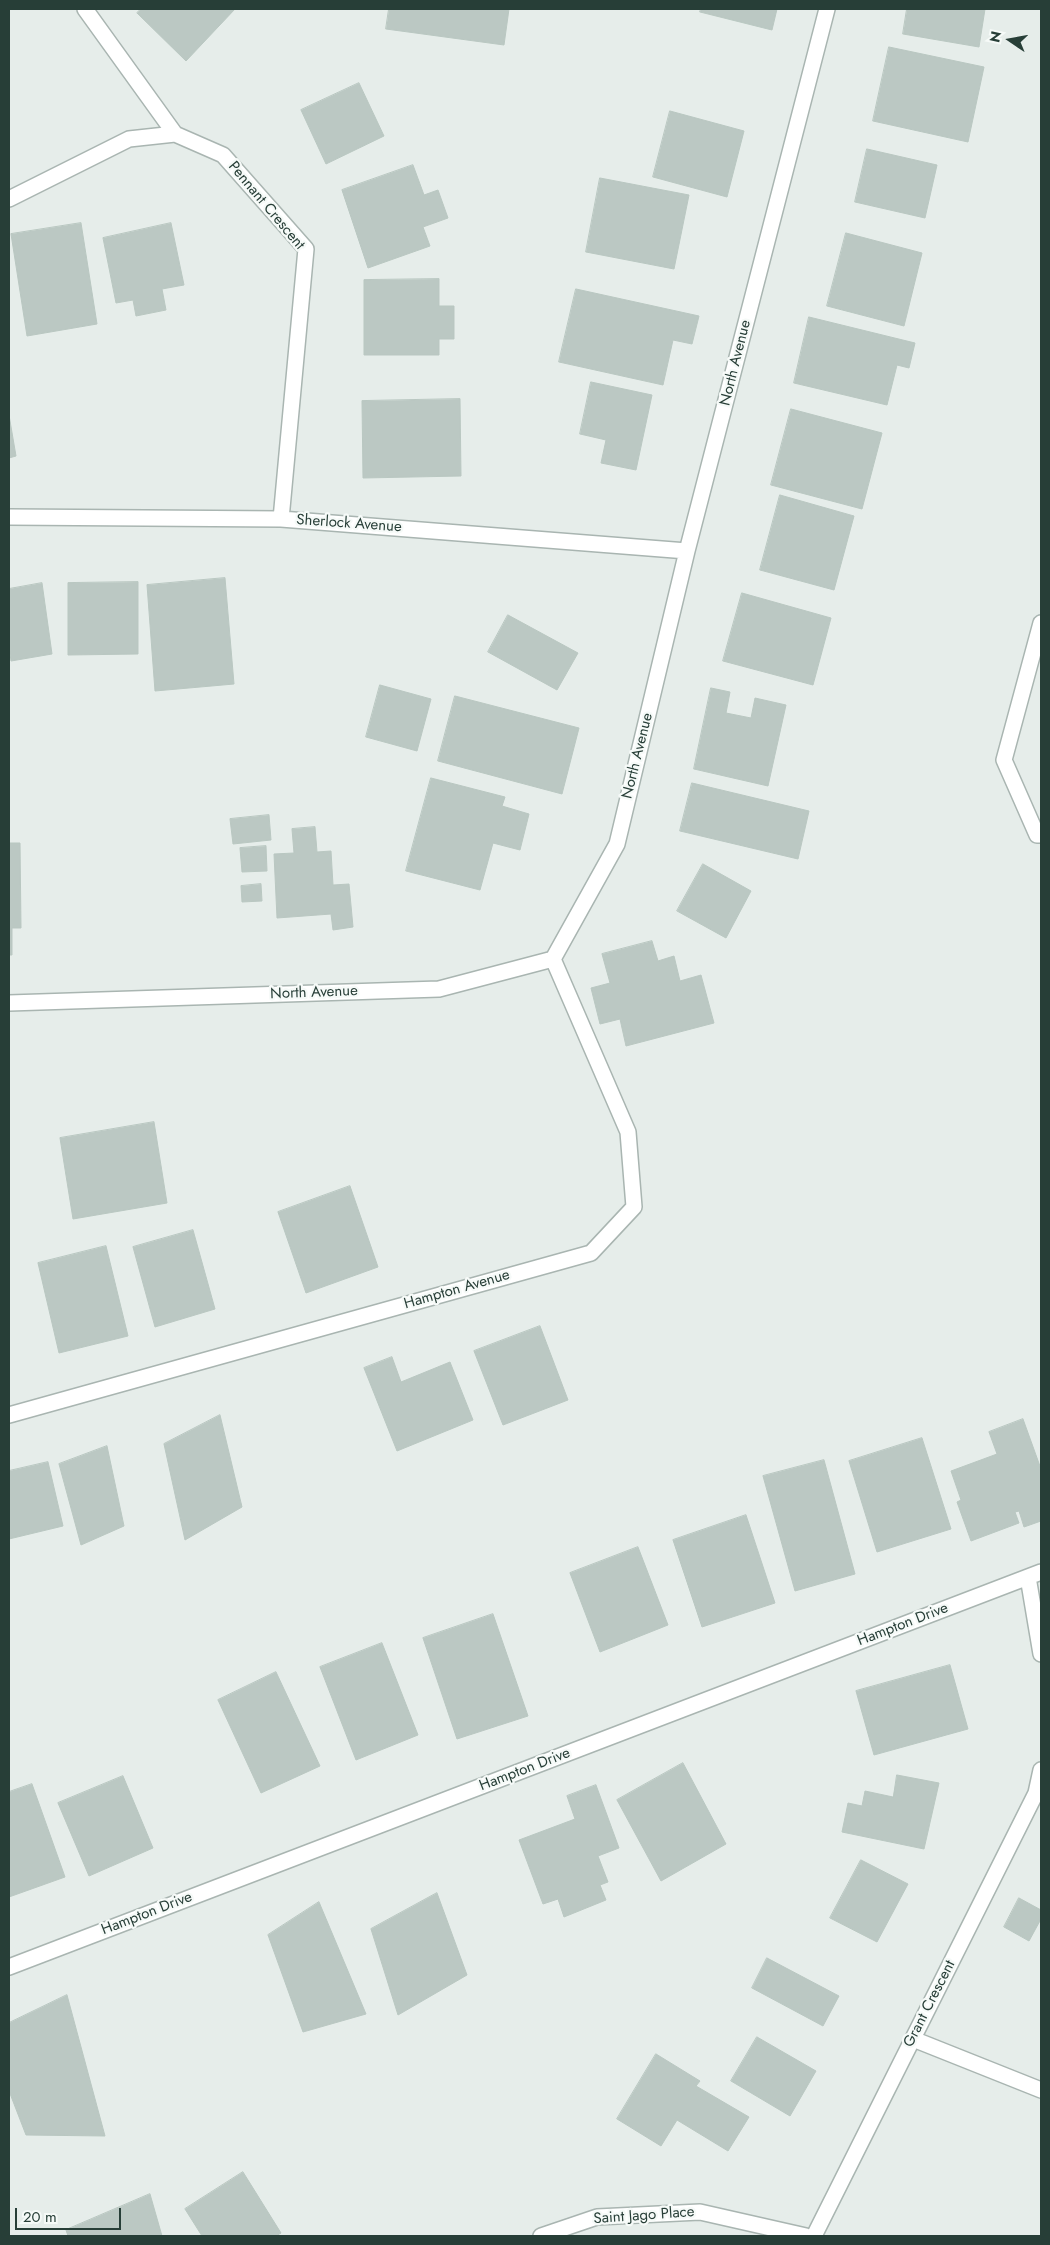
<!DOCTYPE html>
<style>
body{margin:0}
#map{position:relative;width:1050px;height:2245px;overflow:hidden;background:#e6edea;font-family:Jost,sans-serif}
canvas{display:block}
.frame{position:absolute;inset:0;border:10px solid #273e37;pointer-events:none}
.north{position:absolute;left:985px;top:15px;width:50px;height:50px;-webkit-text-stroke:4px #f6faf8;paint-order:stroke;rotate:282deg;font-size:14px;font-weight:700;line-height:20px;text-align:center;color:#273e37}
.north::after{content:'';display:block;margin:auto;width:18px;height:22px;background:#273e37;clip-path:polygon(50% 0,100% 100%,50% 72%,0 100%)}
.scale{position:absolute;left:15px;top:2208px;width:106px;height:22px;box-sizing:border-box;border:2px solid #273e37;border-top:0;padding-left:6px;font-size:15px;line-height:18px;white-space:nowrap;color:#273e37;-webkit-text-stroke:4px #f6faf8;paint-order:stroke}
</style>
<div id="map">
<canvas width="1050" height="2245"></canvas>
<div class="frame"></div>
<div class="north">N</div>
<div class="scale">20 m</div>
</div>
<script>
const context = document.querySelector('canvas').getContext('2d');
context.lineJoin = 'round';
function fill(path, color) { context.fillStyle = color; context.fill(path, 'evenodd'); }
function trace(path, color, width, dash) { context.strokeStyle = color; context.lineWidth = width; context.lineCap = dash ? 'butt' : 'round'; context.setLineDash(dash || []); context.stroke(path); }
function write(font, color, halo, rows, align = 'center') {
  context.font = font + ' Jost,sans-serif'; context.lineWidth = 4.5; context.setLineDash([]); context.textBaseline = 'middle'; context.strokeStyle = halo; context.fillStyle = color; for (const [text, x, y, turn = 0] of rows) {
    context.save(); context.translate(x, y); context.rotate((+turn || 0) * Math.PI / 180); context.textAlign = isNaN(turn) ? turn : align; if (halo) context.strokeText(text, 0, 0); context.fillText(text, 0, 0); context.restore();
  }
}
const building = new Path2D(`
 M141,9H235L186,61L137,13Z
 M389,9H509L504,45L386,29Z
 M701,9H777L772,30L700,12Z
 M907,9H985L979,47L903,34Z
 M889,47L984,67L968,142L873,121Z
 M359,83L384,136L326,164L301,110Z
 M670,111L744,131L727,197L653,177Z
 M867,149L937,165L925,218L855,202Z
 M413,165L424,195L438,190L448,218L423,227L430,246L368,268L342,190Z
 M600,178L689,195L674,269L586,252Z
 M81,223L97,324L27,336L11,234Z
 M171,223L184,285L162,289L166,310L136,316L133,300L116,303L103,238Z
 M846,233L922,253L904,326L827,306Z
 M439,279V306H454V339H439V355H364V280Z
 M576,289L699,316L692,344L673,340L663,385L559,362Z
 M809,317L915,343L909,368L897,365L887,405L794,383Z
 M591,382L652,395L636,470L601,463L606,440L580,434Z
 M460,399L461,476L363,478L362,401Z
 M791,409L882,433L862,509L771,485Z
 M9,415L16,456L9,458Z
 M780,495L854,516L834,590L760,570Z
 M225,578L234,684L155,691L147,585Z
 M138,582V654L68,655V583Z
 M42,583L52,654L11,661L9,647V589Z
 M742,593L831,618L813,685L723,661Z
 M508,615L578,653L557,690L488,652Z
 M380,685L431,699L417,751L366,737Z
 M711,688L730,692L726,713L751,718L755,698L786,705L768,786L694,769Z
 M455,696L579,728L562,794L438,761Z
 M431,778L505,797L502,806L529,814L520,850L493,843L480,890L406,871Z
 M692,783L809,811L798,859L680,831Z
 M269,815L271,840L233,844L230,819Z
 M315,827L317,852L331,851L333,885L349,884L353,927L333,930L331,914L277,918L274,854L294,853L292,829Z
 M9,843H20L21,928H12V955H9Z
 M266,846L267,871L242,872L240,848Z
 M703,864L751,891L726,938L677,911Z
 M261,884L262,901L242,902L241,886Z
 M652,941L658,961L674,956L680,981L701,975L714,1023L626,1046L620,1019L600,1024L591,988L610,983L602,954Z
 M154,1122L167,1203L73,1219L60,1138Z
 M350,1186L378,1267L306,1293L278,1212Z
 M193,1230L215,1309L155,1327L133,1247Z
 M106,1246L128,1336L59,1353L38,1263Z
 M540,1326L568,1400L503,1425L474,1351Z
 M392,1357L401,1382L450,1362L473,1420L397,1451L364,1368Z
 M220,1415L242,1507L185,1540L164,1444Z
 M1023,1419L1041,1469V1521L1024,1527L1019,1511L1015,1512L1019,1523L971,1541L957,1502L961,1500L951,1471L997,1454L989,1432Z
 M922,1438L951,1529L877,1552L849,1461Z
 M107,1446L124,1526L81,1545L59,1464Z
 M824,1460L855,1574L795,1591L763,1476Z
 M48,1462L63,1526L9,1539V1471Z
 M746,1515L775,1603L702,1627L673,1540Z
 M638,1547L668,1625L600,1652L570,1573Z
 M493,1614L528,1716L457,1739L423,1638Z
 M382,1643L418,1735L356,1760L320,1667Z
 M950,1665L968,1729L874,1755L856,1691Z
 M276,1672L320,1766L261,1793L218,1700Z
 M683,1763L726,1844L661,1881L617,1800Z
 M897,1775L939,1783L924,1849L842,1832L848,1803L862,1806L865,1791L893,1797Z
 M123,1776L153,1848L89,1876L58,1803Z
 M32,1784L65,1877L9,1897V1792Z
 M596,1785L619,1848L598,1856L608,1882L600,1885L606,1900L564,1917L558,1899L543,1904L519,1840L575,1819L567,1796Z
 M861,1860L908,1884L877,1942L830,1918Z
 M437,1893L467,1975L398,2015L371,1929Z
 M1019,1898L1041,1910V1919L1029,1941L1004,1927Z
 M319,1902L366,2014L303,2032L268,1935Z
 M767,1958L839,1996L823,2026L752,1988Z
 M67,1995L105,2136L26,2135L9,2091V2023Z
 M757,2037L816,2071L790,2116L731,2081Z
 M656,2054L700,2081L696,2086L749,2117L728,2151L677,2120L661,2146L617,2119Z
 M243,2172L281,2233L276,2236H202L185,2209Z
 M150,2194L162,2236H68L66,2230Z`);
fill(building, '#bbc8c3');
trace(building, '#b9c7c1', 1);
const minor = new Path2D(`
 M85,9L175,134
 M9,199L129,139L175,134L223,155L306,249L281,519
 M9,517L281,519L687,551
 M1041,623L1004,760L1037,835H1041
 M9,1003L439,989L553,959L617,844L687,551L827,9
 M9,1415L591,1253L634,1207L628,1132L553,959
 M1028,1577L1041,1654
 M9,1967L1041,1572
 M913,2039L1041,2090
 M541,2236L597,2217L700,2212L806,2236
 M814,2236L1036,1793L1041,1770`);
trace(minor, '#a9b5b1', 18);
trace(minor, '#fff', 15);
write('15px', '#273e37', '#f6faf8', [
 ["Pennant Crescent",266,206,50],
 ["North Avenue",736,363,-76],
 ["Sherlock Avenue",349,524,4],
 ["North Avenue",638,756,-76],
 ["North Avenue",314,993,-2],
 ["Hampton Avenue",457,1290,-16],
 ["Hampton Drive",903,1625,-21],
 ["Hampton Drive",525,1770,-21],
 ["Hampton Drive",147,1914,-21],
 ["Grant Crescent",930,2004,-63],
 ["Saint Jago Place",644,2216,-4]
]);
</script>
